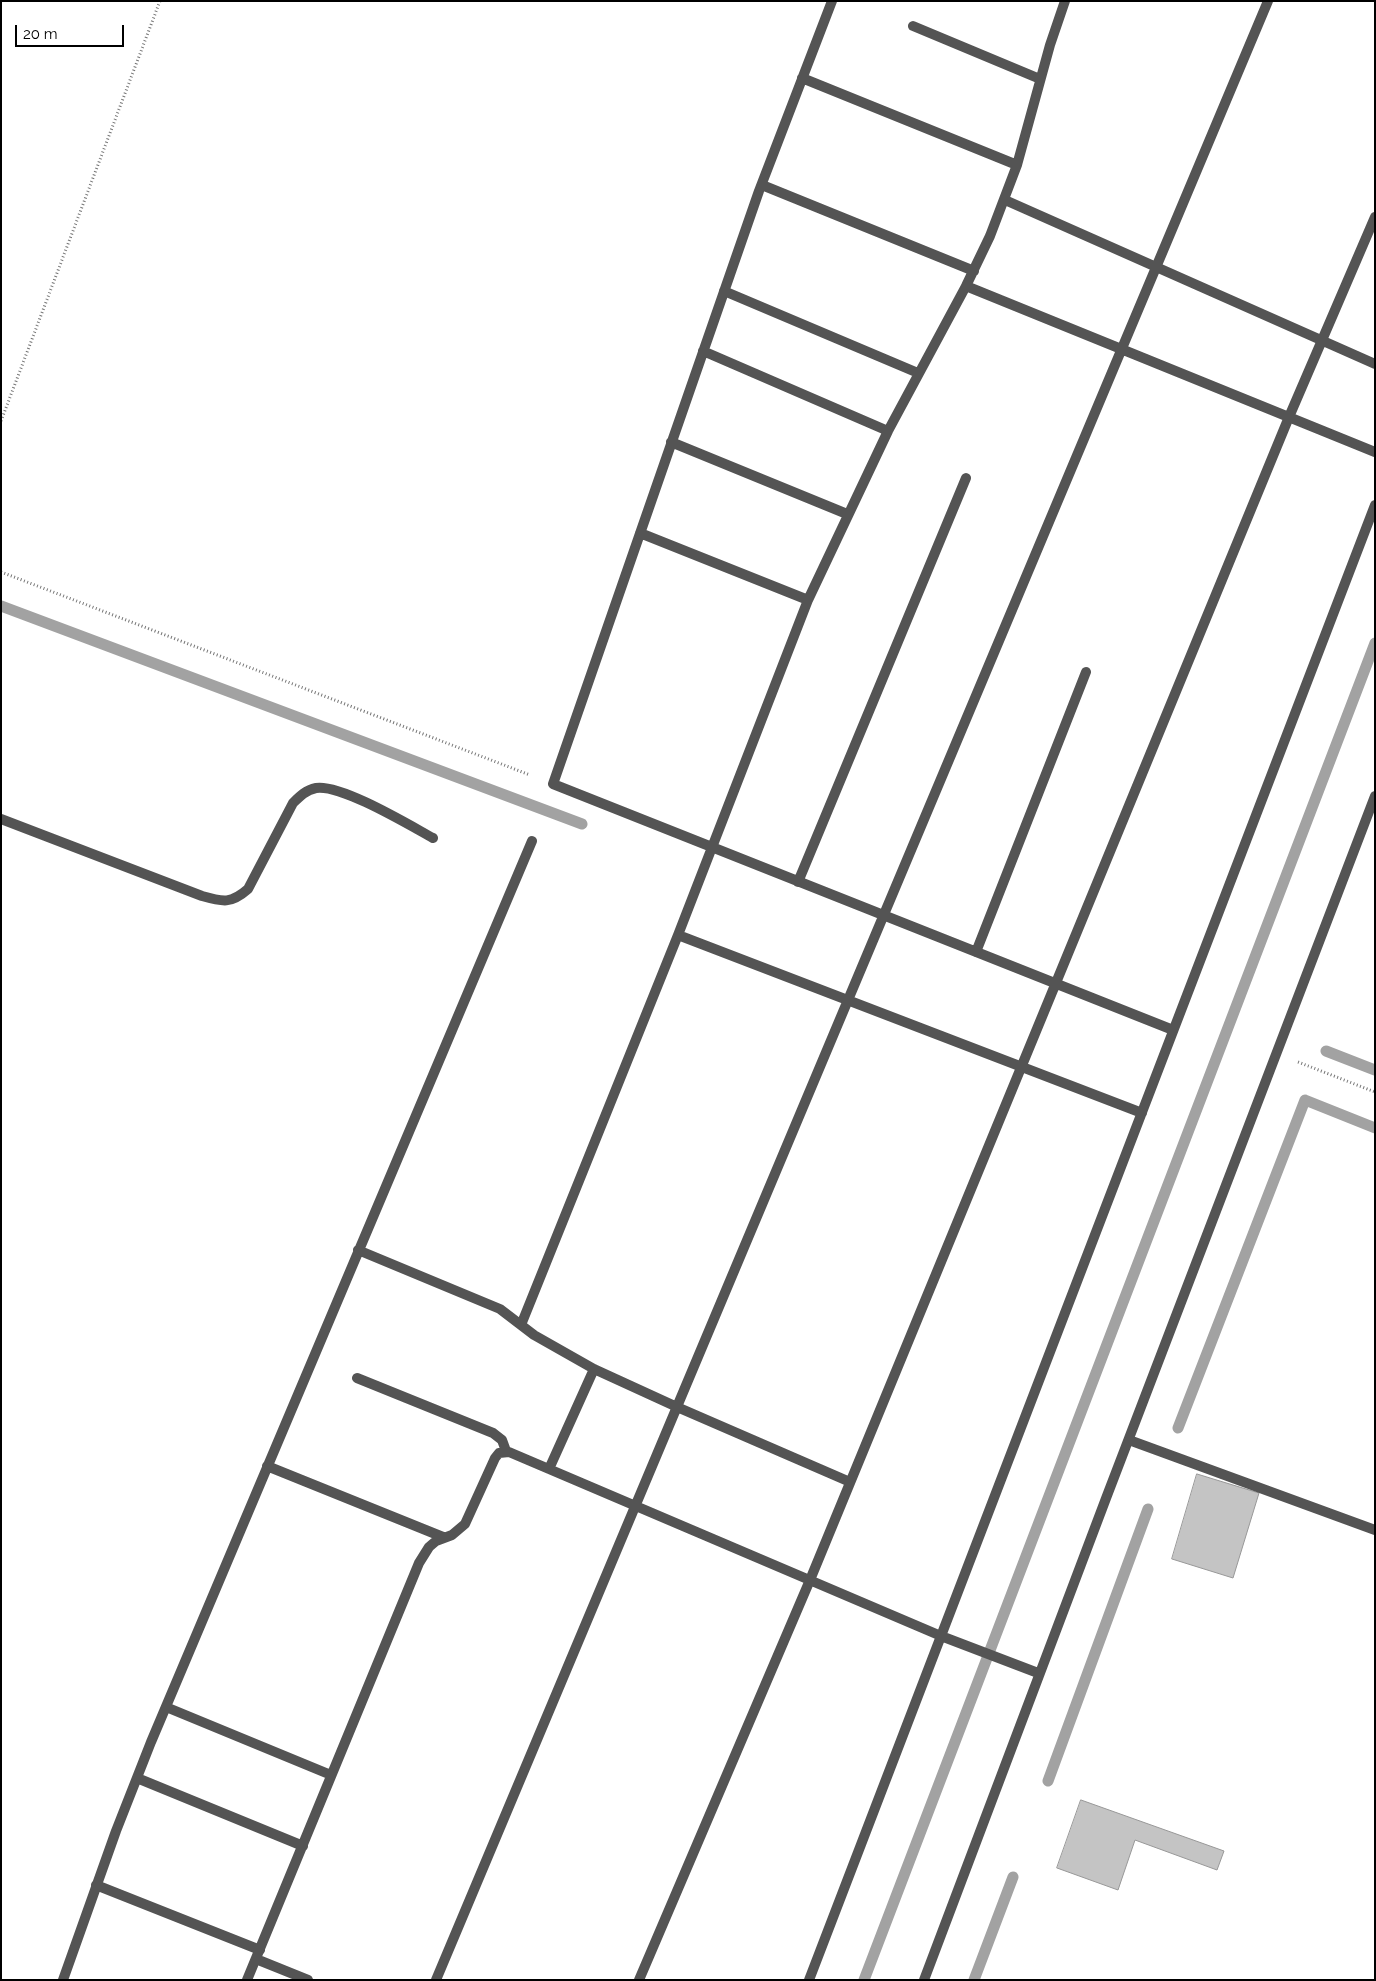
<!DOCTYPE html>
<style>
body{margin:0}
#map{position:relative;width:1376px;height:1981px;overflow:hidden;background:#fff;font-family:Raleway,sans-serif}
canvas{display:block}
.frame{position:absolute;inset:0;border:2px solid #000;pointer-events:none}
.scale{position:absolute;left:15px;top:25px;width:109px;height:22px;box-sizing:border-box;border:2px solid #000;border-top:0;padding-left:6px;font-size:15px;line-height:18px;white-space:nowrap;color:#000;-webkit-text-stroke:4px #fff;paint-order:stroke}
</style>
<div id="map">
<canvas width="1376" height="1981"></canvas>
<div class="frame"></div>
<div class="scale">20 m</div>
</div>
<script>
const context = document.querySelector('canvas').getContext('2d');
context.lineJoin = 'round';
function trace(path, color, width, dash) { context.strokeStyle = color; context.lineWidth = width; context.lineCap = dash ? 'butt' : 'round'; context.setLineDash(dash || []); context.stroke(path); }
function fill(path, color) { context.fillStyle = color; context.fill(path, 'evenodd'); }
trace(new Path2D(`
 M1,606L582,824
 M1326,1051L1375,1070
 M1178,1428L1305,1100L1375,1128
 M1048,1781L1148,1509
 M864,1980L1375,643
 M974,1980L1013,1877`), '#a2a2a2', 11);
const building = new Path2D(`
 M1197,1474L1259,1493L1233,1578L1172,1559Z
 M1081,1800L1224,1851L1217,1870L1135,1840L1118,1890L1057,1868Z`);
fill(building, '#c4c4c4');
trace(building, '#989898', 1);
trace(new Path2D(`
 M1,421L160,1
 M1,572L530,775
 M1298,1062L1375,1092`), '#767676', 3, [1, 2.5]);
trace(new Path2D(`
 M1,819L202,896C223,902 231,904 248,889L293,803C300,796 306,790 316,788C341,784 409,825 433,838`), '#545454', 10);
trace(new Path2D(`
 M832,1L759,191L553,784L1173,1030
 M913,26L1040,79
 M802,78L1017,165
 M762,185L974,271
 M1005,200L1375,364
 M966,286L1375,452
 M724,291L918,373
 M703,351L888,431
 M671,442L847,514
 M640,533L808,600
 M798,882L966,478
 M678,935L1142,1113
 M976,952L1086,672
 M358,1250L500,1309L534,1335L594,1369L677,1407L850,1482
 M521,1325L678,935L808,600L888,431L966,286L990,236L1017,165L1050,45L1065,1
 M357,1378L493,1433L502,1440L506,1451
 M1129,1440L1375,1530
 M267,1466L443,1537
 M549,1469L594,1369
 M166,1707L331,1775
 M137,1778L303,1846
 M96,1885L260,1950
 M256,1959L308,1980
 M63,1980L116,1831L151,1742L532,841
 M247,1980L419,1563L429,1547L436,1541L452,1535L465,1524L495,1458L499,1453L509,1452L941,1636L1038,1673
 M436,1980L1268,1
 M639,1980L810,1580L1289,417L1375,217
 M809,1980L1375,505
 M924,1980C1071,1584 1225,1191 1375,796`), '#545454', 10);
</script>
